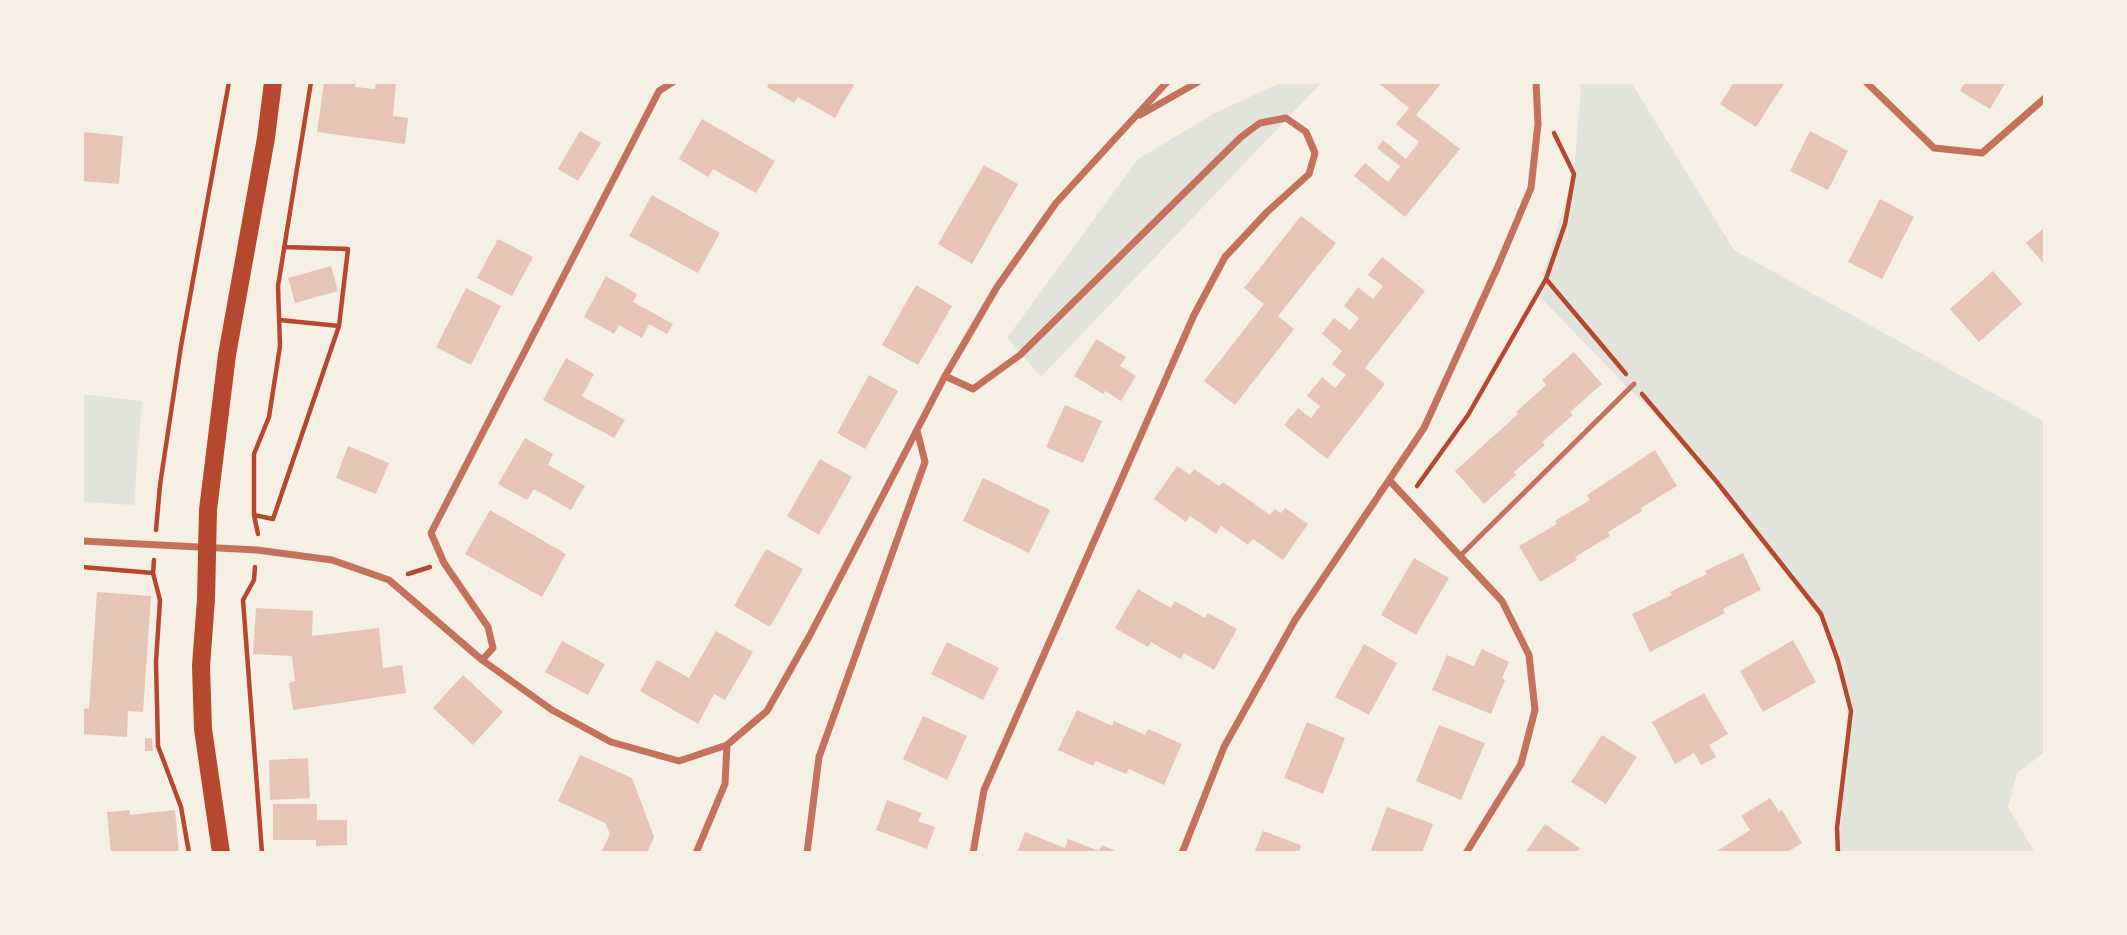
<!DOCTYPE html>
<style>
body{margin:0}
#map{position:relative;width:2127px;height:935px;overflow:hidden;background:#f6efe4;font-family:Poppins,sans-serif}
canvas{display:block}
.frame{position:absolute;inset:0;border:84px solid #f6efe4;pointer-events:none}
</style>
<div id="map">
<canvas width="2127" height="935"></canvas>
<div class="frame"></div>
</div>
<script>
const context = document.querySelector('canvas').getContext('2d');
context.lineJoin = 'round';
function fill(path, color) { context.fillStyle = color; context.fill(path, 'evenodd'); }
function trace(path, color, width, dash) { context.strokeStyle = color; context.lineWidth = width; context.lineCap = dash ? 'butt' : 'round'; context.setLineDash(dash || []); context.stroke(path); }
fill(new Path2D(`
 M1282,82H1322L1041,377L1007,338L1138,159L1215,113Z
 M1578,82H1631L1734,250L2045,422V752L2017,773L2008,807L2035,853H1838L1851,711L1821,614L1716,481L1682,443L1537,294L1574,174L1581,89Z
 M82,394L142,401L134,505L82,502Z`), '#e2e4dc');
fill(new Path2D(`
 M324,82H356L355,87L375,89L376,82H396L393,116L408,118L405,144L317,132Z
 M770,82H849L854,85L835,118L798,97L794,103L767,87Z
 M1377,82H1442L1416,115L1460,149L1405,217L1354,176L1365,163L1388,182L1400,166L1377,148L1383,140L1406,159L1419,142L1396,124L1409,108Z
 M1734,82H1785L1756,127L1720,104Z
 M1965,82H2006L1990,109L1960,91Z
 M702,119L775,161L756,193L713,169L708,177L679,159Z
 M580,131L601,143L578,181L558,169Z
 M1810,131L1848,151L1828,190L1790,171Z
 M82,132L123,136L119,184L82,181Z
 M984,165L1018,184L972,264L938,244Z
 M652,195L720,233L698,273L629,236Z
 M1880,199L1914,217L1882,279L1848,262Z
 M1301,216L1336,243L1278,316L1294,329L1235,405L1204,381L1264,304L1244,288Z
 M2045,227V265L2026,243Z
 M498,239L533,257L512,296L477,278Z
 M1382,257L1425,291L1365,368L1385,384L1327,459L1284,425L1298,408L1311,418L1320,406L1307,396L1322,377L1335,388L1346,375L1332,364L1342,351L1322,334L1334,318L1350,330L1359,318L1344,306L1358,287L1373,299L1383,286L1368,275Z
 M331,266L338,291L295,303L288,278Z
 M1993,271L2022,304L1979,342L1950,309Z
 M606,276L637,294L633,302L673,324L667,334L649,324L642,338L619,325L614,334L584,317Z
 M916,285L952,306L918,365L882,345Z
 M466,288L501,306L471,365L436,347Z
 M1096,339L1126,357L1120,366L1136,376L1121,401L1105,391L1103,394L1074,376Z
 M1574,352L1602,384L1570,412L1573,415L1542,442L1545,445L1514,472L1516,475L1484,504L1455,471L1518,414L1516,412L1546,385L1542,380Z
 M566,358L594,374L582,396L625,420L614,438L543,400Z
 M869,375L898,391L865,449L837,433Z
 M1065,405L1102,421L1083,463L1046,447Z
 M525,438L553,454L548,465L585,486L571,510L534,489L527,500L498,484Z
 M348,446L389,463L376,494L336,478Z
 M1655,450L1677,486L1641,508L1642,511L1608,532L1610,536L1575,557L1577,560L1540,582L1519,546L1557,524L1555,521L1590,500L1587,495Z
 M820,459L852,477L819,535L787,516Z
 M1177,466L1190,475L1194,469L1219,486L1223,482L1270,515L1275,509L1281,513L1285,508L1308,524L1283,560L1253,539L1248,545L1221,526L1216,534L1190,516L1186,522L1154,499Z
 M983,478L1050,510L1029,553L963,521Z
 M490,510L566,554L542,597L465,554Z
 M766,549L803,569L770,627L734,606Z
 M1743,553L1761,590L1723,609L1725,613L1650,652L1632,614L1672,595L1670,592L1707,574L1705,571Z
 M1414,558L1449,578L1416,635L1381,615Z
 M1138,589L1171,608L1175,601L1205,618L1208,613L1237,629L1214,670L1184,653L1181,659L1151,642L1148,647L1115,628Z
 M97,592L151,596L143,712L128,711L127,737L82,734V708L89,709Z
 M256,608L313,611L312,636L379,628L383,668L402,665L406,693L293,710L289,683L295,681L292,656L253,654Z
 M716,631L753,652L725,700L714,694L698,724L640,691L657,660L689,678Z
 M1793,640L1816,682L1763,712L1740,671Z
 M562,641L605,664L588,695L545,672Z
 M947,642L999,668L983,700L931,674Z
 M1364,644L1397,663L1369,715L1335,697Z
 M1482,649L1509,662L1502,678L1505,680L1491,714L1432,690L1447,655L1474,666Z
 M463,675L503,712L473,745L433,708Z
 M1704,693L1728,734L1709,745L1716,757L1701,765L1694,753L1675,764L1652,722Z
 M1077,710L1112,726L1114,721L1145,735L1148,729L1182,744L1164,785L1129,769L1126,774L1096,761L1093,766L1058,750Z
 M923,716L967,736L947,780L903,759Z
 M1307,722L1345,738L1323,794L1284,778Z
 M1439,725L1485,743L1461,800L1416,781Z
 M1602,735L1637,757L1606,804L1571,782Z
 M145,738H152L153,751H145Z
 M580,755L632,778L654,837L647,853H601L610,834L605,823L558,801Z
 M308,758L310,798L270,800L269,760Z
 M1770,798L1779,812L1782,810L1802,843L1786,853H1719L1717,851L1750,830L1741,816Z
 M887,800L922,813L918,821L935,827L927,849L876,830Z
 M273,804H317V820H347V845L316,846V840H273Z
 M1387,807L1433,824L1422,853H1370Z
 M130,810V815L175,810L179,853H111L107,812Z
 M1545,824L1580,848L1577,853H1525Z
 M1263,831L1301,845L1299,853H1254Z
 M1025,832L1065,848L1068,839L1099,851L1102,845L1120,853H1017Z`), '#e6c5b7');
trace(new Path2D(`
 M1554,133L1574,174L1565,224L1546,279L1626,374
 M280,320L339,326
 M1642,394L1716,481L1821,614L1838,661L1851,711L1837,828L1838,853
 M1417,486L1468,415L1546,279
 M254,515L273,519L339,326L348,249L284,247
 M156,530L160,485L181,346L229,82
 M258,534L254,515V454L269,417L280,346L278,286L311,82
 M154,560L153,573L160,600L156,662L158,746L181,807L189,853
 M82,567L153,573
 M255,567L254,580L243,600L262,853
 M408,574L430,567`), '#b5482f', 4.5);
trace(new Path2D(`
 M1460,556L1634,384`), '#c5725c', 5);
trace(new Path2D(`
 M1866,82L1934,148L1982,153L2045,98
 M1140,115L1198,82
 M945,376L973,389L1020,355L1241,137L1260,123L1286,118L1306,132L1315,153L1309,174L1267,212L1225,257L1194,315L984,790L973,853
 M1390,481L1502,601L1529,655L1535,710L1521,764L1466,853
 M82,541L257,550L332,560L389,580L482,660L552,710L611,742L679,761L727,745L767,711L810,635L945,376L997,287L1056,203L1167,82
 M482,660L493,648L488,627L444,563L431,533L659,91L673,82
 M696,853L725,784L727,745
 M807,853L819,757L925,462L917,430
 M1182,853L1224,747L1295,620L1424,428L1498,266L1531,188L1538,124L1536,82`), '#c5725c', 7);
trace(new Path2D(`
 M221,853L203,729L201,666L206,599L208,510L227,355L266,138L273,82`), '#b5482f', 18);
</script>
